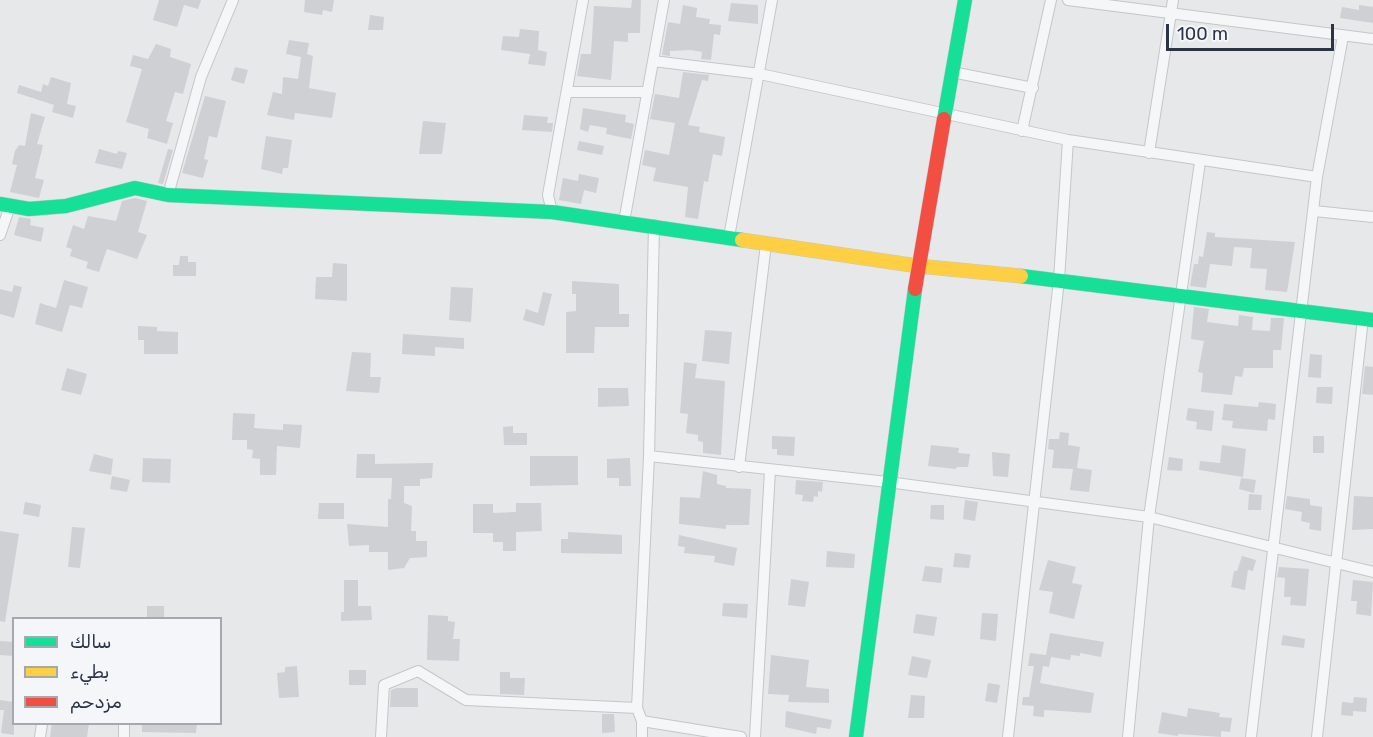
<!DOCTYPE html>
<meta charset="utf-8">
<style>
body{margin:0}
#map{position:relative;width:1373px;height:737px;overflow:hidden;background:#e6e8ea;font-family:Rubik,"Noto Sans Arabic",sans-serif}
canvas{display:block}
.legend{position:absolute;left:12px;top:617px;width:210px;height:108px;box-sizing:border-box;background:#f4f6f9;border:2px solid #a4a8b1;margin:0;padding:8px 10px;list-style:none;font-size:18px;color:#2b3445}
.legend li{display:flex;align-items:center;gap:12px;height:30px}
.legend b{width:30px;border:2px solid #a4a8b1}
.scale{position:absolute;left:1166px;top:24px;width:168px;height:27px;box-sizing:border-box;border:3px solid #2b3445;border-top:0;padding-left:8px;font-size:18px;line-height:21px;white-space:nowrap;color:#2b3445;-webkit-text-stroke:4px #f4f6f9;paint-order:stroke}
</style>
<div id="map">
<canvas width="1373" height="737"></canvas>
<ul class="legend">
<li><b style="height:8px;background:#16e098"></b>سالك</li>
<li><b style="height:8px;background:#ffcf43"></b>بطيء</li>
<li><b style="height:8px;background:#f24e42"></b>مزدحم</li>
</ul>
<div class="scale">100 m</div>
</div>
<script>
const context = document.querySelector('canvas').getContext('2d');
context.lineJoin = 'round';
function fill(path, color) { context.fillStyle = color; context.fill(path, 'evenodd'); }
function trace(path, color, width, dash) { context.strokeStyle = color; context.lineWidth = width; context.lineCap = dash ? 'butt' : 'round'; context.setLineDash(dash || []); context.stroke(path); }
fill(new Path2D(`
 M159,0H201L198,9L184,5L177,27L153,20Z
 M305,0H334L332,12L323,10L322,15L304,12Z
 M632,0H641L640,33H628V42L614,41L611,80L577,76L581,54H591L594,6L631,8Z
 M731,3L758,5V24L728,21Z
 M683,5L697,8L696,17L710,19L709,24L721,25L720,35L714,34L711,60L701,59L702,52L691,50L670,51V56L662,55L668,22L680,24Z
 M1359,5L1373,7V23L1340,18L1342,7L1359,10Z
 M370,15L384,17L383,30H368Z
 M520,29L539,31L538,50L547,52L545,66L528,64L530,54L501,50L503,36L519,37Z
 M289,40L309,43L307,54L313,56L309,88L336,93L332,118L295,113L294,120L267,115L273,92L282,94L283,77L298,79L301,57L286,54Z
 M156,44L171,49L170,57L191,64L183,94L175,92L166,121L173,123L167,144L147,138L149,129L126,122L142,69L130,66L133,55L148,59Z
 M235,67L248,70L244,84L231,80Z
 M683,72L709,75L708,81L702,80L688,125L700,127L699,132L725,137L722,156L713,154L708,182L704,181L698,219L685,217L688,187L653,181L656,168L642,165L645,150L669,155L675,123L650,119L655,94L679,98Z
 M51,77L71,83L67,104L76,106L73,118L52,112L54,105L17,93L19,85L41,92L43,84L48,86Z
 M205,96L226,101L217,138L209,136L204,159L208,160L203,178L182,173Z
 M583,108L626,115L625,122L634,124L631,139L606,134L607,128L590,125L588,132L580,129Z
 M31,113L45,117L37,144L43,145L35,178L44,180L39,198L10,192L17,165L12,164L15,151L19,145L25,146Z
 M524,115L548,117L547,123H553L552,132L522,130Z
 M423,121L446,123L442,154H419Z
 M266,136L292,140L288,168H283L282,174L261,169Z
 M579,141L604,146L602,155L577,150Z
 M99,149L117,154L118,151L127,153L122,169L95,163Z
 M168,149L173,150L163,184L158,183Z
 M579,174L599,178L596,193L584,190L581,204L559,200L563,178L578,181Z
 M135,198L147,201L138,232L147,235L137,259L107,249L99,272L86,268L88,262L70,256L72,249L66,247L73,225L84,229L88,216L116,221L122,201Z
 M19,217L31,219L30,225L44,228L41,242L14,235Z
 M1207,232L1215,233V237L1295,242L1287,292L1265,290L1267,269L1250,268L1252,248L1234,247L1232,266L1210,264L1206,288L1190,286L1194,264H1198L1199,256L1203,257Z
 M180,256H188V262H196V276H173V265H179Z
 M333,263L347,264V301L315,299L316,277H332Z
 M64,280L88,287L82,308L70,305L62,332L35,324L40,303L56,308Z
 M572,281L619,284V314H629V327H595L594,353H566V312L576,311V294H572Z
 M14,285L22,287L14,318L0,314V289L12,292Z
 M451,287L473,288L471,322L449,320Z
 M543,292L552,294L544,326L523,320L526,309L538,313Z
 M1194,307L1209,309L1207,322L1238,326L1239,315L1253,317L1252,330L1270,331L1271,318H1284L1281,350H1273V368H1244L1242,377L1235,376L1232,395L1201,392L1203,373L1198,372L1204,341L1191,339Z
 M138,326L157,327V331L178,332V354H144V340H138Z
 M705,330L732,332L729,364L702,361Z
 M403,334L464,338V349L435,347V356L402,354Z
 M352,352L371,353L370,377H381L379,393L346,391Z
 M1310,354L1322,355L1321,378L1308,377Z
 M684,362L697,364L695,378L725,381L721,455L703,453V442L698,441V435L686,433L688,414L680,413Z
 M1365,366L1373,367V395L1362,394Z
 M67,368L87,374L81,395L61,390Z
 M1317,387H1333L1332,404L1316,403Z
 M598,388H628L629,406L598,407Z
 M1259,402L1276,404L1275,420L1268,419L1267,431L1232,428L1233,421L1222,420L1224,404L1258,407Z
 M1188,408L1214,411L1212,431L1196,429L1197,422L1186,420Z
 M233,413L255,414L254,428L283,430V424L302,425L300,448L277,446L276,475H260V459L252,458L253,450L247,449V440H232Z
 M513,426V433H527V445H504L503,427Z
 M1060,432L1069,433L1068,445L1080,447L1077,468L1092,470L1089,492L1070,490L1073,469L1052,468L1054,450L1048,449L1049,439H1059Z
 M772,436L795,437L794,456L777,455V449H772Z
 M1313,436H1324V453H1313Z
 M931,445L959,448L958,453L970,454L968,467H957L956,469L928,466Z
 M1222,445L1246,449L1243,477L1199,470L1200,461L1220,463Z
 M992,452L1010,454L1008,477L993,476Z
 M94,454L113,459L111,475L89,471Z
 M357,454H375V464L433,463L432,478L420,479V486H404V503L412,506L411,531H416V541H427V557L410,558L404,568L388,570V552H369V545L349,546L347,524L388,527V499H391L392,478H356Z
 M530,456H578V485L530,486Z
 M1169,457L1183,459L1182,471L1167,470Z
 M143,458L171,459L170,483L142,482Z
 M630,458L631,486H619V478H607V459Z
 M703,471L717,475V484L726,486V488L751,489L749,525H726V529L679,524L680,497L700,498Z
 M112,476L130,480L127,492L110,489Z
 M1241,478L1256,480L1254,493L1239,489Z
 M796,480L823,482L822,492L818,491V497L814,496L813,502L802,501L803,495L795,494Z
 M1249,494L1262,495L1261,510H1248Z
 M1287,496L1310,499V505L1322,507L1321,531L1309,529L1310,523L1301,521L1302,512L1285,509Z
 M1354,496L1373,497V529L1352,530Z
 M965,500L978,502L975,521L963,519Z
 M25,502L41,505L39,517L23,514Z
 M319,503H344V519H318Z
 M516,503H541L542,531L516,532V551H503V542H493V533H473V504H493V513L516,512Z
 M931,505H944V520L930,519Z
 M72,527L85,528L80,568L68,567Z
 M0,531L19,534L5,622L0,621Z
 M568,532L622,535V554L561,553V539H568Z
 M679,535L737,548L734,566L714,562L715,556L684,553L685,547L678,546Z
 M827,551L855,554L854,568L826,567Z
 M955,553L971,555L969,568L953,567Z
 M1242,556L1256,560L1253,571L1248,570L1245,590L1231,587L1234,571H1237Z
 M1048,560L1076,567L1072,583L1082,585L1074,619L1049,613L1053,592L1039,590Z
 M925,566L943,568L941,583L922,581Z
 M1279,567L1309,569L1306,606L1290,605L1291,597H1284L1285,578L1277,577Z
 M791,579L809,582L805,607L788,605Z
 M344,580H358V606H371L372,620L341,621V612H344Z
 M1353,580L1373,582L1371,616L1356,614L1357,601H1351Z
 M723,603L748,604L747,618L722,616Z
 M147,606H164V618H147Z
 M982,613L998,614L996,641L980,639Z
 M916,614L937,617L934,636L913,633Z
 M428,615L448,616V621L455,622L453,639H460L459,661L427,660Z
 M1050,633L1104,642L1101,657L1080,653V656L1071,655L1070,660L1051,657L1049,667L1043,666L1040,683L1094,693L1091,713L1044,710V717L1033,716L1034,706L1022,705L1023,697H1029L1034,666H1028L1030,653L1046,655Z
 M1283,635L1305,639L1304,648L1281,645Z
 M0,641L14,642V656L0,655Z
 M771,655L809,660L806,687L829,689V703L788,702L789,695L768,694Z
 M912,656L931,660L927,678L908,675Z
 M297,666L299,697L279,698L277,673L285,672V667Z
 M349,670H366V685H349Z
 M500,672H510V678H525L524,695L500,694Z
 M988,683L1000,685L997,703L985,701Z
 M397,688H418V707H390L391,690Z
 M911,695L925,696L924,718H908Z
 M1354,697L1367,698L1366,712L1353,711V716L1341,715L1342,702L1353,703Z
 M0,700L14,702V735L1,733L4,710H0Z
 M1188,708L1220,713L1219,717L1232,718L1230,732L1221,731V737L1178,734V736L1158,733L1162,712L1187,717Z
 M786,711L832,720L830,729L817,727L816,734L785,727Z
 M602,714H614L615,732L602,733Z
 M52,723H89L87,737H50Z
 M142,723H197L196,733L142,732Z`), '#ced0d3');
const street = new Path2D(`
 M1068,0L1373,39
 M653,61L760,74L1068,140L1317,177
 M952,72L1033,88
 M567,92H648
 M1022,131L1051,0
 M1149,153L1173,0
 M168,195L201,77L233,0
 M1314,211L1373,217
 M552,212L548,195L583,0
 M624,222L664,0
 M0,235L10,206
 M729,237L772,0
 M649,456L888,482L1149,517L1373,572
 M739,467L766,244
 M642,721L741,737
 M124,724V737
 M40,737L42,724
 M381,737L384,685L418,671L466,700L637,708
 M642,737V721L637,708L649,456L654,225
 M755,737L770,470
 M1008,737L1059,280L1068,140
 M1128,737L1149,517L1200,162
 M1251,737L1317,177L1343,36
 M1317,737L1363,318`);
const fast = new Path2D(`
 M944,119L965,0
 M0,204L29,209L66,206L135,188L168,195L552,212L742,240
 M1021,276L1373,320
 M856,737L915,289`);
const slow = new Path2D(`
 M742,240L918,266L1021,276`);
const jam = new Path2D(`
 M915,289L944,119`);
trace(street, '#c4c6c8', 12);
trace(fast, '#c4c6c8', 15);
trace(slow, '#c4c6c8', 15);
trace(jam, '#c4c6c8', 15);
trace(street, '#f5f6f7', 10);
trace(fast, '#16e098', 14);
trace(slow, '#ffcf43', 14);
trace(jam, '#f24e42', 14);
</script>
